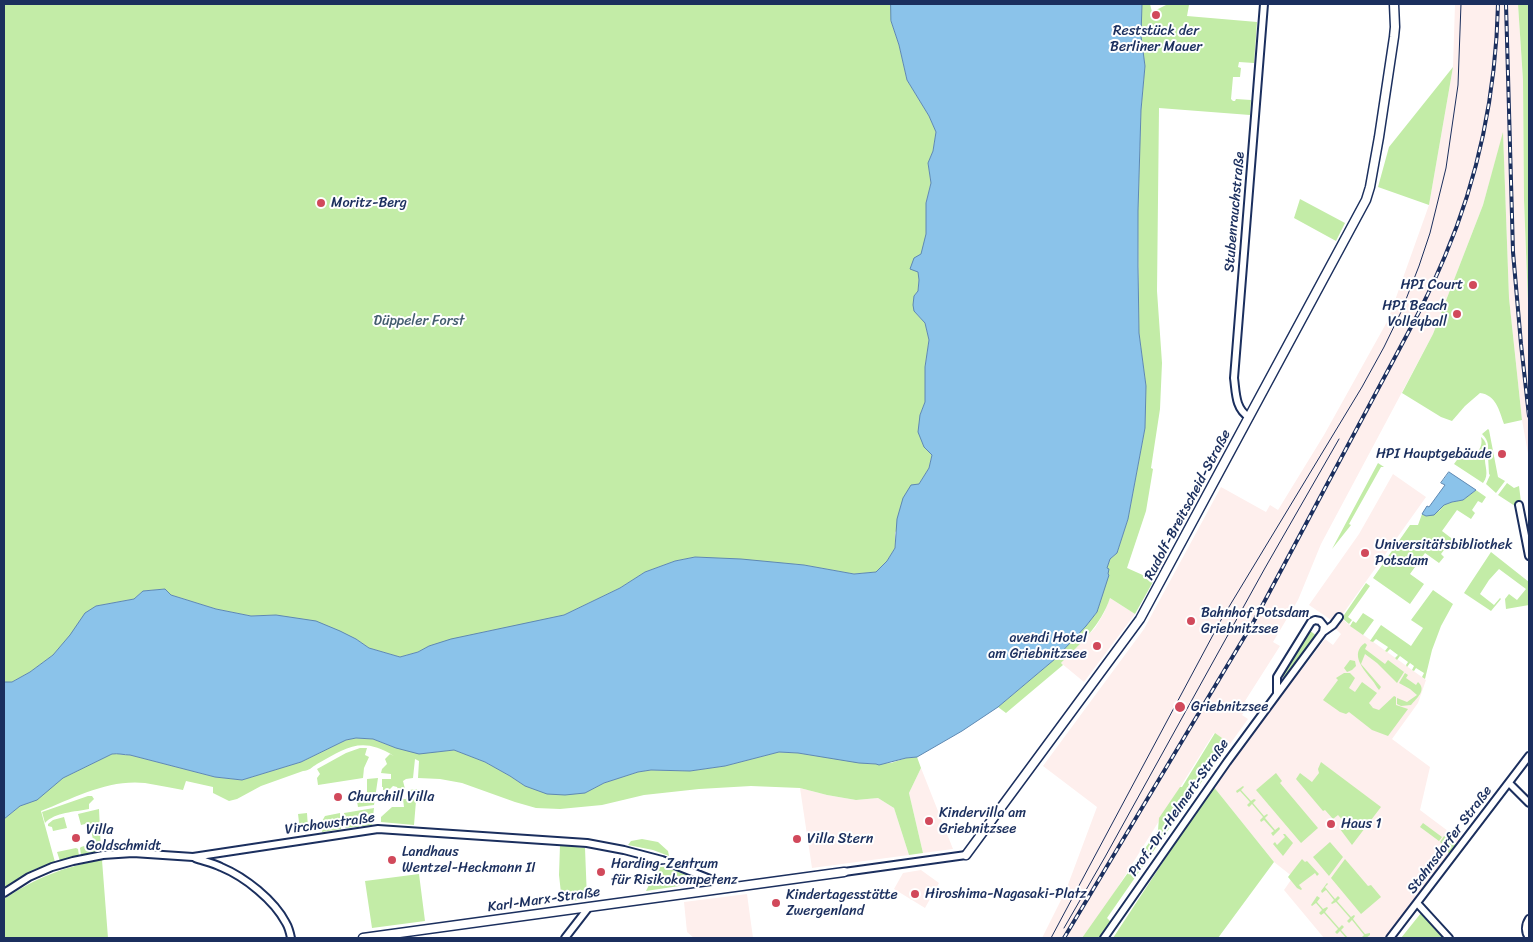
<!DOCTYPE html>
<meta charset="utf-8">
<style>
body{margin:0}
#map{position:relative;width:1533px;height:942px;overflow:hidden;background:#fff;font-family:Sriracha,sans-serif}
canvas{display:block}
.frame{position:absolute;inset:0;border:5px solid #1b2f5e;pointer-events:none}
</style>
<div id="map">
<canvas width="1533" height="942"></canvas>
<div class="frame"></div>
</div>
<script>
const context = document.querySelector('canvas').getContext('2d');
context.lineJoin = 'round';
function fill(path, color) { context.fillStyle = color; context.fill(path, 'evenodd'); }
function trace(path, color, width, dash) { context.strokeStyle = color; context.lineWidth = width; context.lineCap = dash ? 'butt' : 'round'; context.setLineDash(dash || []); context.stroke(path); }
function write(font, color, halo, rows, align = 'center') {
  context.font = font + ' Sriracha,sans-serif'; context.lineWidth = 4; context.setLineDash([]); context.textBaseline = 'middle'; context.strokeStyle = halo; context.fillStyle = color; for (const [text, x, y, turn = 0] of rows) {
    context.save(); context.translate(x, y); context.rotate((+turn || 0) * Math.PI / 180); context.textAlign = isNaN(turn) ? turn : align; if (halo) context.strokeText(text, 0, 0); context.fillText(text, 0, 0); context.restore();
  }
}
fill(new Path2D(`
 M1455,4H1518L1523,80L1524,200L1529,328V459L1522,420L1509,298L1503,134L1483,205L1433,334L1321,544L1298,600L1273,642L1280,646L1245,701L1249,705L1242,715L1248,719L1230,744L1214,733L1086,938H1042L1066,890L1097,807L1043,766L1144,629L1221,487L1266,512L1270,505L1278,510L1324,435L1388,320L1429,205L1453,67Z
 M1393,474L1426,497L1340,618L1426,680L1418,703L1392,739L1430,767L1420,810L1460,840L1385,938H1324L1284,890L1293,877L1274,862L1213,786L1325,639L1333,645L1341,634L1335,628L1337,624L1309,605L1359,534Z
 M1110,598L1135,614L1084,682L1061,663L1095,628L1104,613Z
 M921,768L953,849L923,853L909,793Z
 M800,788L827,795L856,800L878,798L894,808L909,855L812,868Z
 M921,870L939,883L925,908L894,889L903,873Z
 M747,894L753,938H694L687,932L684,902Z`), '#feefed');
fill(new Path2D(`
 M4,4H891V21L899,45L907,80L929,116L936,132L933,151L928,163L931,183L926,203V234L918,272L919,280L918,291L914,297V311L925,323L929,340L925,367V402L920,415L924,447L932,454L929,468L919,484L895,533V548L887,561L876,572L854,574L804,565L695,557L675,561L645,572L620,588L564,615L519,626L488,631L429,646L418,652L400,657L369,648L356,639L276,615L251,616L216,609L171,595L165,589L143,591L134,599L96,606L53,655L30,672L12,682H4Z
 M1142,4H1150L1152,12L1168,4H1191L1189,5L1187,16L1257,22L1254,63L1239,62L1238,67L1241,68L1240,77H1233L1231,99L1233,101H1235L1236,99L1251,100L1250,115L1159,108L1157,291L1162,363L1160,409L1151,468L1153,469L1146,511L1127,568L1154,580L1135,614L1110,598C1101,625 1081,643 1061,663L1063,665L1006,713L998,707L1055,659L1086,626L1097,612L1108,575L1107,568L1110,559L1117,553L1128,519L1145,428L1146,386L1139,333L1138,211L1141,110L1145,66L1141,37Z
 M1518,4H1529V328L1524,200L1523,80Z
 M1453,67L1429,205L1378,187L1389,147Z
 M1503,132L1509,298L1522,420L1504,424C1499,410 1496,395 1480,393L1465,406L1452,421L1441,417L1402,393L1433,334L1483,205Z
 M1300,199L1345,223L1336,241L1294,218Z
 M1488,429L1489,430L1498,477L1505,481L1496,493L1486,484L1490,475L1489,474L1488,456H1487C1489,446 1489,441 1482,434Z
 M1481,437C1489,444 1485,447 1485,456C1484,466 1490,474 1483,483L1454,464L1462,453C1474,458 1484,450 1481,437Z
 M1378,463L1384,467H1381L1349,524L1351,525L1332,549Z
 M1507,483L1514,488L1519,486L1521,502L1518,503L1515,506L1498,495Z
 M1476,490L1486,497L1482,503L1478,501L1472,510L1475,513L1471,519L1457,510L1442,531L1455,541L1451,547L1447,546L1441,554L1444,557L1439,563L1425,553L1410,574L1424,584L1410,604L1373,578L1410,525H1418L1422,514L1426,516L1439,511L1444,505L1452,502L1463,500Z
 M1491,552L1529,582V605L1506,609L1505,599L1509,594L1517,600L1526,589L1499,569L1489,580L1480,594L1494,605L1500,598L1501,599L1491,611L1464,593Z
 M1366,583L1370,586L1348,617L1352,620L1349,624L1342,618Z
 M1433,590L1453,604L1441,626L1432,650L1425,679L1422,677L1424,673L1416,668L1414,671L1412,670L1414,666L1410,663L1407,667L1406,665L1408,662L1400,656L1397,660L1395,658L1398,655L1390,649L1387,652L1385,651L1388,647L1376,639L1373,642L1370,641L1381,625L1411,646L1423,628L1411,620Z
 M1363,613L1374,620L1363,635L1350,626L1353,621L1356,623Z
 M1309,630L1317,636L1286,678L1282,676Z
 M1365,643L1367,645L1365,649L1385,664L1388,660L1404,672L1397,683L1377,663L1365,654L1361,664L1381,687L1379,690C1376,687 1375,683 1372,680C1364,670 1349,654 1365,643Z
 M1350,660L1355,661L1356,666L1352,670L1347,672L1344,668Z
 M1344,673H1350L1355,678L1349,688L1355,692L1362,682L1377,693L1369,703L1373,708L1379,710L1394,696L1396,697V705L1408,709L1388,736L1372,730L1349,712L1346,714L1340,712L1323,700L1338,680L1336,678Z
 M1405,673L1408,675L1406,678L1416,685L1418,682C1427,690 1417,698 1411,705L1401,706L1397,704V698L1407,702L1417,695L1410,689L1399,683Z
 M1215,733L1229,743L1227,745L1107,918L1111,922L1099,938H1082L1158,830L1159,818L1180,787H1182Z
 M356,738L373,739L396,748L435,752L454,750L485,762L510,776L525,786L534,789L585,793L604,783L638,772L651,770L690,771L725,766L779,752L798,753L870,764L891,763L906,758L917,757L921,768L909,793L923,853L909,855L894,808L878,798L856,800L827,795L800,788L751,786L699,789L644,795L602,805L560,809L536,808L515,802L462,783L440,779L418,778L419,761L415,759L413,778L406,779L403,781L405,789L403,791H399L397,787L393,786L389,790H383V787H382V779H391V774L381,773L382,769L387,764L385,759L390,754L394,756C362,736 347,747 317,764C312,767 309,771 303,771L261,786L237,799L229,801L213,793V787L186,781L183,790C171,788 158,785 145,783C108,779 74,798 41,811L55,862L33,870L4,888V819L20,806L37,799L63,778L112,754C118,753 124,755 130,755L215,777L242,780L301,762L346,740Z
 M360,748H367L365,755L369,757L364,768L363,778L318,785L317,778L320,774L317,769L346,753Z
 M1321,762L1381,807L1352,845L1340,829L1346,824L1338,815L1333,819L1325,810L1323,811L1296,779L1300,773L1312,782L1319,773L1318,769Z
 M1276,773L1282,781L1280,783L1318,828L1301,843L1256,790Z
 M378,778L374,805L358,807L355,790H358L359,799L367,798V779Z
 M1213,786L1274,862L1218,938H1113Z
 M1243,786L1244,787L1241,790L1251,801L1254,799L1256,800L1253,803L1264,816L1267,814L1268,815L1265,818L1275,830L1279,827L1280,829L1273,836L1271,833L1274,831L1264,820L1261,822L1260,820L1263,817L1252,804L1249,807L1247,805L1250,802L1240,791L1237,793L1236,791Z
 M417,789L414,825L381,822V817L392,807H404L403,799H406V792L409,790Z
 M88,796H92L94,799L89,804V809C75,812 55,812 45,823L42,812Z
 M374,808L372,825L346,828L345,827L344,813Z
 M99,809L101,851L81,855L80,848L81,847L94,843L89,823L81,825L78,814Z
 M307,813L308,828L300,830L298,814Z
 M340,813L341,829L322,832L321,823L325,816Z
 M64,817L67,828L53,831L52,827L48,826V824L53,820Z
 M1423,823L1442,837L1439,841L1420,827Z
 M1283,834H1285L1293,843L1283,856L1273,844L1275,842L1277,845L1285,837Z
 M1444,836L1456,845V847L1451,854L1445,851L1447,848L1440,842Z
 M642,839L658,842L668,851L669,856L653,850L628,845L631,841Z
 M1330,842L1343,857L1329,876L1313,857Z
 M560,845L585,848L587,899L562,902L559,875Z
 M76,848L78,849L79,856L60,861L57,852Z
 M1302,859L1305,862L1307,861L1319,874L1317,876L1315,873L1299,885L1302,889L1301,890L1297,888L1288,877Z
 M1345,859L1368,886L1371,885L1381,897L1361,914L1331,878Z
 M102,860L108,938H4V899C38,877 63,867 102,860Z
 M659,865L706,882L646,891Z
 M419,874L425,921L372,928L365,881Z
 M1327,883L1328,884L1325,887L1335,899L1338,896L1340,898L1337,901L1351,917L1354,915L1355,916L1353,919L1365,934L1370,933V935L1366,938H1361L1364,935L1352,920L1349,923L1347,921L1350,918L1336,902L1332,904L1331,903L1334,900L1326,890L1322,893L1321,891Z
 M1317,896L1320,898L1317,902L1323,909L1327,907L1328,908L1325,912L1339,928L1342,925L1344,927L1341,930L1348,938H1346L1340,931L1337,934L1335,932L1338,929L1324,913L1321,915L1319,913L1322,910L1316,903L1312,906L1311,905Z
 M1421,913L1443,938H1401Z`), '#c3eca7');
const water = new Path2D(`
 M891,4H1142L1141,36L1145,66L1141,110L1138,211V266L1139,333L1146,386L1145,428L1128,519L1117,553L1110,559L1107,568L1109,569L1108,574L1109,575L1097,612L1086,626L1055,659L998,707L962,731L917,757L906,758L879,765L876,764L859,763L798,753L779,752L725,766L690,771L651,770L638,772L604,783L585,793L565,795L547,794L525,786L510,776L485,762L454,750L419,754L396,748L373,739L356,738L346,740L301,762L242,780L215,777L130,755C124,755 118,753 112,754L63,778L37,800L20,806L4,819V682H12L30,672L53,655L70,635L85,613L96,606L134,599L143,591L165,589L171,595L216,609L251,616L276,615L316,621L340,631L356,639L369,648L400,657L418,652L429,646L451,639L564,615L620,588L645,572L675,561L695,557L741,559L804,565L854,574L876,572L887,561L895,548L897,519L903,498L911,485L919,484L929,468L932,455L924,447L918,432L920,415L925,402V367L929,340L925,323L914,311L913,305L914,296L918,291L919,280L918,272L910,269L914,258L921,254L926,234V203L931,183L928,163L933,151L936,132L929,116L907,80L899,45L891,21Z
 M1449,472L1476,490L1463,500L1452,502L1444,505L1434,515L1426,516L1422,514L1427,506L1429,507L1445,485L1441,483Z`);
fill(water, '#8bc3ea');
trace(water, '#5e88b2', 1);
const minor = new Path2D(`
 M1249,417C1235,409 1236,392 1234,378L1264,4
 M1519,505L1529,556
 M1323,632L1333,625L1339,617
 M1509,783L1529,803
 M195,858C203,861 213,863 221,867C245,877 274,900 286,923C289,928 290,933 291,938
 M844,872L966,855
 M4,893L29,877L52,867L73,861L103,855L133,853L193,857L378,829L587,843L624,850L662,860L715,881L717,889
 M1417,903L1449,938
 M1529,919C1525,925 1525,932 1529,938
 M565,938L589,907
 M1104,938L1227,762L1323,632L1324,626L1320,621L1315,620L1311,622L1277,677V694
 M1390,938L1529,756`);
const tertiary = new Path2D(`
 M966,855L1140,619L1366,200L1370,187L1379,137L1394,37L1395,27L1394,4
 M363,938L844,872`);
trace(minor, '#1b2f5e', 10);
trace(tertiary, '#1b2f5e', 11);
trace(minor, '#fff', 6);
trace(tertiary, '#fff', 8);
trace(new Path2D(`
 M1064,928L1105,857L1265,568L1339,439
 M1051,938L1221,620L1362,387L1384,347L1401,312L1419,266L1430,233L1446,168L1458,85L1461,4`), '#1b2f5e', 1);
const rail = new Path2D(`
 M1506,4L1513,252L1521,344L1529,416
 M1064,938L1254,621L1409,331C1422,307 1434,282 1445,256C1479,176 1496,90 1498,4`);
trace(rail, '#1b2f5e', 4);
trace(rail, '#fff', 2, [5.5]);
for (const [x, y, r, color] of [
 [1156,15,5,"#d1495b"],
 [321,203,5,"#d1495b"],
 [1473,285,5,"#d1495b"],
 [1457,314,5,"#d1495b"],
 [1502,454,5,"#d1495b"],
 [1365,553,5,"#d1495b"],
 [1191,621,5,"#d1495b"],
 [1097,646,5,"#d1495b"],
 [1180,707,6,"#d1495b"],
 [338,797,5,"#d1495b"],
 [929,821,5,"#d1495b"],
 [1331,824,5,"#d1495b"],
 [76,838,5,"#d1495b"],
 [797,839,5,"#d1495b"],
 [392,860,5,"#d1495b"],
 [601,872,5,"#d1495b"],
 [915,894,5,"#d1495b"],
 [776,903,5,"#d1495b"]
]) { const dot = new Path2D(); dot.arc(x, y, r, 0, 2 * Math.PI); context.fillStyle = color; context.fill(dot); trace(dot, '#fff', 2); }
write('14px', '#1b2f5e', '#fff', [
 ["Reststück der",1156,31,"center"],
 ["Berliner Mauer",1156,47,"center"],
 ["Moritz-Berg",331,203],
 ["HPI Court",1463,285,"right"],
 ["HPI Beach",1447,306,"right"],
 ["Volleyball",1447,322,"right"],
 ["HPI Hauptgebäude",1492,454,"right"],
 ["Universitätsbibliothek",1375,545],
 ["Potsdam",1375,561],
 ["Bahnhof Potsdam",1201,613],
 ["Griebnitzsee",1201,629],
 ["avendi Hotel",1087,638,"right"],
 ["am Griebnitzsee",1087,654,"right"],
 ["Griebnitzsee",1191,707],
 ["Churchill Villa",348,797],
 ["Kindervilla am",939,813],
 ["Griebnitzsee",939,829],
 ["Haus 1",1341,824],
 ["Villa",86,830],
 ["Goldschmidt",86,846],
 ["Villa Stern",807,839],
 ["Landhaus",402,852],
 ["Wentzel-Heckmann II",402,868],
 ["Harding-Zentrum",611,864],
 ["für Risikokompetenz",611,880],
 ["Hiroshima-Nagasaki-Platz",925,894],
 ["Kindertagesstätte",786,895],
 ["Zwergenland",786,911]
], 'left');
write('14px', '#1b2f5e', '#fff', [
 ["Stubenrauchstraße",1235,212,-85],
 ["Rudolf-Breitscheid-Straße",1188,505,-62],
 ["Prof.-Dr.-Helmert-Straße",1179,808,-55],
 ["Virchowstraße",330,824,-8],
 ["Stahnsdorfer Straße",1450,840,-53],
 ["Karl-Marx-Straße",544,900,-8]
]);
write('14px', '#455e70', '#fff', [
 ["Düppeler Forst",419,321]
]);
</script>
